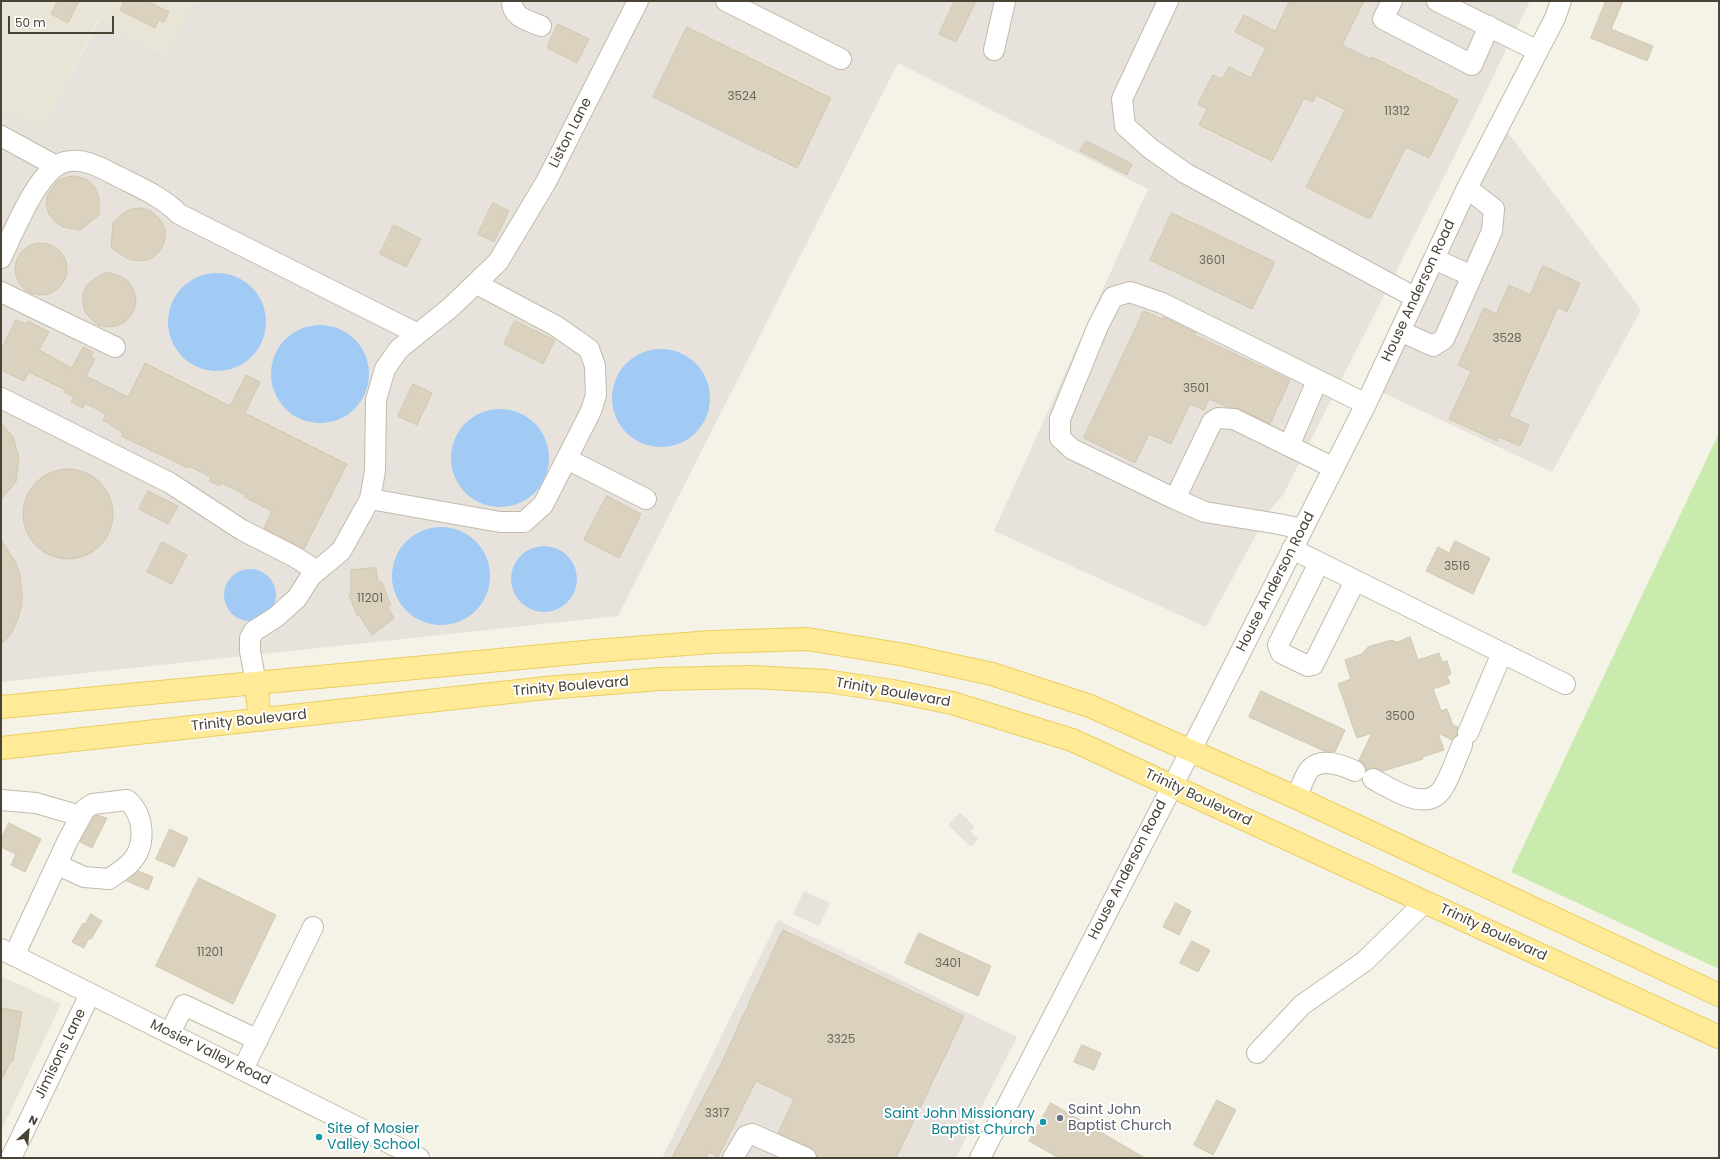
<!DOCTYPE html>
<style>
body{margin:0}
#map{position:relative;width:1720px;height:1159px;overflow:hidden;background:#f5f2e8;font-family:Poppins,sans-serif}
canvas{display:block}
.frame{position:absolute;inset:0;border:2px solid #494336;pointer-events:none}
.north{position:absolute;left:8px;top:1111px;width:40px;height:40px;-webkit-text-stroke:3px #fff;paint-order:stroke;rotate:26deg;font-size:11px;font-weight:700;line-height:16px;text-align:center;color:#494336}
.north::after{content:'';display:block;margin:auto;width:14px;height:18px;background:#494336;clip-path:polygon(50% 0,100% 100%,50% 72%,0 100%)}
.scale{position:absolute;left:8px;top:16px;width:106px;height:18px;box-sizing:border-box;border:2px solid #494336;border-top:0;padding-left:5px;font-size:12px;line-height:14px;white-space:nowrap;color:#494336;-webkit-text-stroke:3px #fff;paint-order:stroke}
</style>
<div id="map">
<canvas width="1720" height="1159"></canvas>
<div class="frame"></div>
<div class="north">N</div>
<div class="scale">50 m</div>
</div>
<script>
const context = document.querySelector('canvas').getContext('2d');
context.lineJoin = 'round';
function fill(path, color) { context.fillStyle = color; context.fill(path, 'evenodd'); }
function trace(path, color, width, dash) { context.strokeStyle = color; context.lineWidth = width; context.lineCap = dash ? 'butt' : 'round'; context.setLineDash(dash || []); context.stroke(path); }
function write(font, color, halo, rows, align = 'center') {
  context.font = font + ' Poppins,sans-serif'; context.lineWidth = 4; context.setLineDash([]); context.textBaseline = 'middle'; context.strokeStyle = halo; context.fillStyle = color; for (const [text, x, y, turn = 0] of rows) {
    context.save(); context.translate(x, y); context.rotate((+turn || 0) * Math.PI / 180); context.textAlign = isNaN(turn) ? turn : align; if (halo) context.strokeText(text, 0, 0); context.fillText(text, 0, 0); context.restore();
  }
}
fill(new Path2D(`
 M1,1H194L168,55L98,20L43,131L1,110Z
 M1,976L61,1004L1,1131Z`), '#e9e5d6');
fill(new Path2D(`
 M194,1H1530L1449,167L1283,495L1269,511L1206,627L994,531L1148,189L898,63L618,616L1,682V110L43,130L99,20L167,55Z
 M1506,130L1641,310L1552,472L1379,391Z
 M960,812L975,827L970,831L978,839L971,847L948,825Z
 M804,891L830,903L819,926L793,914Z
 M778,920L1017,1037L956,1158H662Z`), '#e7e3dc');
fill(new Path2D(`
 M1719,433V969L1511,872Z`), '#caebae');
fill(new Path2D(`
 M168 322a49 49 0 1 1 98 0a49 49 0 1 1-98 0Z
 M271 374a49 49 0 1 1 98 0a49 49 0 1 1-98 0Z
 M612 398a49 49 0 1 1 98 0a49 49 0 1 1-98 0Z
 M451 458a49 49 0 1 1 98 0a49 49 0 1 1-98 0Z
 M392 576a49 49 0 1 1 98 0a49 49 0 1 1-98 0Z
 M511 579a33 33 0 1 1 66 0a33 33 0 1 1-66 0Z
 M224 595a26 26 0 1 1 52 0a26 26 0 1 1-52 0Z`), '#a1caf5');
const building = new Path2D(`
 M58,1H79L68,23L51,14Z
 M125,1H147L169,12L164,22L159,20L155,28L120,10Z
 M955,1H976L956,42L939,34Z
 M1290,1H1364L1342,45L1370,59L1372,57L1458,100L1429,158L1406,147L1370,219L1306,187L1345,110L1316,95L1313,102L1304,98L1272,161L1199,125L1207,109L1198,104L1213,75L1222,79L1229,67L1251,78L1266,48L1235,32L1244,15L1275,31Z
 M1606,1H1623L1611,29L1653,46L1647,61L1591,38Z
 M558,24L589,39L577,63L547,48Z
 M687,27L831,98L797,168L653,97Z
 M1086,141L1132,164L1127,175L1080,151Z
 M76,176L86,179L94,186L99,197V215L80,230L63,227L55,222L49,214L46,205L47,196L58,180L67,177Z
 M493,203L509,211L494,242L478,234Z
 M142,208L151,211L160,219L165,229V241L160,251L151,259L140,261L128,259L111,248L113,223L123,213L132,209Z
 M1172,213L1275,262L1252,309L1150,260Z
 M394,225L421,239L406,267L380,254Z
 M15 269a26 26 0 1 1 52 0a26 26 0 1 1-52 0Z
 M1543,266L1580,283L1567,312L1558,307L1509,416L1529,425L1520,446L1499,437L1497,441L1449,419L1471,371L1458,365L1484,308L1496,314L1509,285L1530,295Z
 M107,272L120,276L128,281L133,289L136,298L135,307L131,315L125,322L117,326L107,327L98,325L91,319L85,312L83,303V294L87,285L94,279Z
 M1144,311L1162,319L1164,317L1196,333L1195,335L1290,380L1270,424L1239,409L1227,407L1209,399L1204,410L1190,404L1171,444L1149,434L1135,463L1084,438Z
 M16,320L27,324L28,321L49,332L39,350L72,368L83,347L93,352L91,357L95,359L86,376L128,397L145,363L230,406L246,375L260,382L245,413L347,464L304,549L264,528L272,511L244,497L246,495L221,483L220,486L209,481L211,477L189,466L188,468L121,436L123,433L103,420L106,414L85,403L83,408L71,402L74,397L64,392L65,390L29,372L24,381L1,370V350Z
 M515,321L555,340L543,364L504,344Z
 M413,384L432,393L417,425L398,416Z
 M1,423L13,437L19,457L16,482L1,499Z
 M23 514a45 45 0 1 1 90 0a45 45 0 1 1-90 0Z
 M148,491L178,506L168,524L139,509Z
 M607,496L641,514L619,558L584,540Z
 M1,540L15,561L20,575L22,590V604L18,618L12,632L1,645Z
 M1455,541L1490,558L1473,594L1426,571L1438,547L1449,553Z
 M162,542L187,555L172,584L147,572Z
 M376,568L378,582L381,581L391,605L387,606L394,618L372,635L359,615L357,616L349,594L351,593V570Z
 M1410,637L1418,660L1439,653L1442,662L1447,661L1451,674L1447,676L1450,683L1433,689L1441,711L1447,709L1453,725L1458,727L1457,735L1452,740L1438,733L1444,750L1422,757L1423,759L1383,771L1373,768L1366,770L1364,764L1359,760L1372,733L1357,738L1338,684L1351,679L1345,660L1362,654L1368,647L1391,640L1397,642Z
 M1261,691L1345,730L1335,752L1324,751L1249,717Z
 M97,815L107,818L92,848L80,842L94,817Z
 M9,823L41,839L25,872L11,865L16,854L1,847V839Z
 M170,829L188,838L174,867L156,859Z
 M138,871L153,877L148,890L127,881Z
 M199,878L276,915L233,1004L156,966Z
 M1176,903L1191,911L1179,935L1163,927Z
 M91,914L102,921L91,939L89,938L84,948L72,942L83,923L85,924Z
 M783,930L964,1016L896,1158H817L815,1152L811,1148L778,1133L794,1099L756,1081L718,1157L709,1152L706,1158H672L721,1064Z
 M919,933L991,966L978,996L905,963Z
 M1192,941L1210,950L1198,972L1180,963Z
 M3,1008L22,1012L13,1061H11L1,1081V1020Z
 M1082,1045L1101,1053L1094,1070L1074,1062Z
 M1217,1100L1236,1110L1213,1155L1194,1145Z
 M1051,1103L1102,1133L1145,1158H1059L1029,1141Z`);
fill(building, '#dad2bf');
trace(building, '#d2c8af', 1);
const minor = new Path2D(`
 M512,1C512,18 528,20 541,26
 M726,1L841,59
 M1168,1L1122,99L1125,126L1151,149L1185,173L1416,298
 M1392,1L1383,19L1472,65L1489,26
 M1437,1L1538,51
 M994,50L1005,1
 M1,136L56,166
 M1,258C14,232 38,169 65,162C83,157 102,168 117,176C139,187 161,196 179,214L416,333
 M1434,259L1472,276
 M1,292L115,347
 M1400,331L1433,346L1444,339L1492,231L1494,209L1467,188
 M1,398L170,483L242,530L295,557L317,571
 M1289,446L1317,381
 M567,459L646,499
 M370,499L500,522H524L543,505L591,411L596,395L595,366L589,349L556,326L477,284
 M1175,499L1212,422L1218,418L1234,419L1334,468
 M1302,529L1279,524L1205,512L1175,499L1072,449L1060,438V419L1098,326L1113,297L1130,292L1162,303L1366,404
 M1292,549L1565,684
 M1319,563L1278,645L1281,653L1308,666L1313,665L1355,581
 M256,684L250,651V638L254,631L276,617L297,598L311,576L341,551L370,499L375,471L376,400L385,369L399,349L450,308L498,262L546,182L638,1
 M1468,733L1502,653
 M1373,779C1392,789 1427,814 1443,788C1451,775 1456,759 1462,745
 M1297,798C1300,790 1304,775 1310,769C1322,757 1342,765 1355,771
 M1,800L36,803L81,816
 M1,949L419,1158
 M14,956L68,840L85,809L93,804L127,800C144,814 147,845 131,862C125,869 116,874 109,879L84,877L58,865
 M170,1033L184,1005L258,1040
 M1257,1053L1302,1005L1365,961L1425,902
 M243,1069L313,927
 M11,1158L90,994
 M733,1158L746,1136L752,1134L806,1158
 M980,1158L1191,750L1366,404L1467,188L1555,18L1561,1`);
const major = new Path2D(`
 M256,684L260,720
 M1,707L595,651L711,642L807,639L905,655L992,674L1090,706L1297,798L1719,995
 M1,748L546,688L660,679L752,677L826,681L893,691L952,703L1072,740L1719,1037`);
trace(minor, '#c1bbaa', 22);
trace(major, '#ebce60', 24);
trace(minor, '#fff', 20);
trace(major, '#ffeb97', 22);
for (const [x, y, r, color] of [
 [1060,1118,4,"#6b7280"],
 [1043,1122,4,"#0f9aa8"],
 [319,1137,4,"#0f9aa8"]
]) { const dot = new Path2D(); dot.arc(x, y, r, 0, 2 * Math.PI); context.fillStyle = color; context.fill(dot); trace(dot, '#fff', 1.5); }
write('12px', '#6d6758', null, [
 ["3524",742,97],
 ["11312",1397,112],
 ["3601",1212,261],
 ["3528",1507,339],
 ["3501",1196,389],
 ["3516",1457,567],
 ["11201",370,599],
 ["3500",1400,717],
 ["11201",210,953],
 ["3401",948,964],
 ["3325",841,1040],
 ["3317",717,1114]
]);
write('14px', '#494336', '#fff', [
 ["Liston Lane",571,133,-63],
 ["House Anderson Road",1419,291,-65],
 ["House Anderson Road",1276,582,-63],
 ["Trinity Boulevard",571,687,-5],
 ["Trinity Boulevard",893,693,10],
 ["Trinity Boulevard",249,721,-6],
 ["Trinity Boulevard",1198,798,25],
 ["House Anderson Road",1128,870,-63],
 ["Trinity Boulevard",1493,933,25],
 ["Mosier Valley Road",210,1053,26],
 ["Jimisons Lane",61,1054,-64]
]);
write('14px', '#5b616d', '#fff', [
 ["Saint John",1068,1110],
 ["Baptist Church",1068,1126]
], 'left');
write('14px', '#0d838f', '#fff', [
 ["Saint John Missionary",1035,1114],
 ["Baptist Church",1035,1130],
 ["Site of Mosier",327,1129,"left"],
 ["Valley School",327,1145,"left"]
], 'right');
</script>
